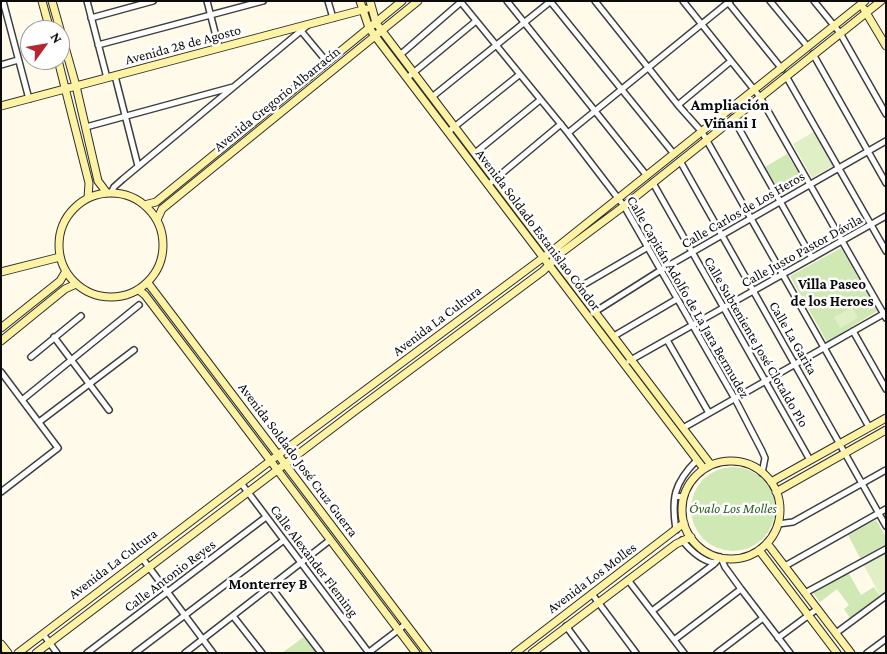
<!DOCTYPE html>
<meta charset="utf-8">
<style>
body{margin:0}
#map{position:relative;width:887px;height:654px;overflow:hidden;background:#fffaea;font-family:"Crimson Pro",serif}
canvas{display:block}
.frame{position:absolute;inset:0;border:2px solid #0b0b0b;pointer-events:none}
.north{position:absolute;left:20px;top:20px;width:50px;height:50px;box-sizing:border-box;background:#fff;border:1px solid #9d9d9d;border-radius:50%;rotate:58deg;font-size:14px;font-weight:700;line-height:20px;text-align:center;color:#0b0b0b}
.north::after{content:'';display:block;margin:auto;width:18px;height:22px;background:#b9252e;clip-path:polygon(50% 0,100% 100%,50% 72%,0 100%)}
</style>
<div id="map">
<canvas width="887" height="654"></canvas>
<div class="frame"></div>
<div class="north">N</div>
</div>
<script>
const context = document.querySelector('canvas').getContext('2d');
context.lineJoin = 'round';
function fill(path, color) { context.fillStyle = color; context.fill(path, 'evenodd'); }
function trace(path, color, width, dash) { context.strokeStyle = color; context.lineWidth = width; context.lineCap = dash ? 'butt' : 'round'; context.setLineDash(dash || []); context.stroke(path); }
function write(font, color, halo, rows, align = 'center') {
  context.font = font + ' "Crimson Pro",serif'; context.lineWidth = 5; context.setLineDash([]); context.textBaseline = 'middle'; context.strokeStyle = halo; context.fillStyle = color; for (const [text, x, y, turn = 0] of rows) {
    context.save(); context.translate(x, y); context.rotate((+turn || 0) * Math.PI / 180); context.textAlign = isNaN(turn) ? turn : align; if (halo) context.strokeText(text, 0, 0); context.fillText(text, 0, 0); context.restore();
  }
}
fill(new Path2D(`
 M787,154L804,182L782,195L765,167Z
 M841,248L877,311L827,342L790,276Z
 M691 509a42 42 0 1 1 84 0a42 42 0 1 1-84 0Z
 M876,520L886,537V544L860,558L848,535Z
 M848,572L861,595L874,587L880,596L850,618L844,609L849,605L837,589L820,602L813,593Z
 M305,636L317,653H282Z`), '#d0e8b4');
fill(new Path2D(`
 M815,131L834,165L812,178L793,144Z
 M852,307L858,318L840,328L834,317Z
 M886,552V591L880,595L863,564Z`), '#e1efc6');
const street = new Path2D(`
 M3,1L29,99
 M87,1L107,78
 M207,1L219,48
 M328,1L333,18
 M460,1L568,133L624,206L735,399L762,451L765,458L762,473
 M507,1L647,176
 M550,1L674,154
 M595,1L678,105L702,132L869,427
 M683,1L760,97L886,318
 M727,1L782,69
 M770,1L808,47
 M814,1L840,33L886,114
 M91,18L153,1
 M302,32L327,62
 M98,45L263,1
 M813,54L886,183
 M400,55L461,2
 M1,65L18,60
 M115,76L138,166
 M786,76L886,251
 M407,78L476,21
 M432,97L551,1
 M678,105L731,61
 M733,118L812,258
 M86,127L233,87
 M448,132L519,75
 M568,133L730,1
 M475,153L540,100
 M680,161L886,526
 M653,183L810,460
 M488,185L561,124
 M111,193L114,187L123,179L308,25
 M578,288L648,247
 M593,313L661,270L886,141
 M853,331L886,389
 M614,336L677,299
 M54,337L109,410
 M667,340L709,413
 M31,357L81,316
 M629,361L886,216
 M1,372L58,448L1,492
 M22,400L139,305
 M39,422L134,350
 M683,428L885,313
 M241,483L369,653
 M675,496L684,497
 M778,524L793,522L886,470
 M676,530C671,498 674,483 697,460
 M682,540C690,550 701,561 715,563
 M142,558L213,653
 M721,558L725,567L741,589L790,653
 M785,566L886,509
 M628,580L684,653
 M271,587L321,653
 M805,593L886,549
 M592,594L636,653
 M652,611L714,564L720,557
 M233,616L262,653
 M566,626L586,653
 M836,633L886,596
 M43,634L57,653
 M778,638L817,609
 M674,640L741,589
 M87,653L266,517
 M135,653L284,540
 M185,653L330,540
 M368,653L406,624
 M717,653L763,618
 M867,653L886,639`);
const secondary = new Path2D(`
 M42,1L50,30
 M52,1L76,86L98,181L107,193
 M360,1L369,28L375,36L704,469
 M370,1L376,23L711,465
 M864,9L886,46
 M58,60L89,183L88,198
 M1,106L366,9
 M59 245a52 52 0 1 1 104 0a52 52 0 1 1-104 0Z
 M144,205L156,202L402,1
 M157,220L162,209L418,1
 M1,272L60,257
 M148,283L428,653
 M139,290L145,295L416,653
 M1,328L60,281L66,271
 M1,341L65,289L76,284
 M682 510a49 49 0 1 1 98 0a49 49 0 1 1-98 0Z
 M771,482L886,418
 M776,492L886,430
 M767,543L851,653
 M759,550L837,653
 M1,644L8,653
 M18,653L278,455L556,248L865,1
 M36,653L355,411L543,271L561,253L624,206L881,1
 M515,653L684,523
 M532,653L676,544L691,537`);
trace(street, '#3e3e3e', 8);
trace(secondary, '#2d2d2d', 9);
trace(street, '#fff', 5);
trace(secondary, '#fef3a5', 7);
write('14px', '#0b0b0b', '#fff', [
 ["Avenida 28 de Agosto",183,45,-15],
 ["Avenida Gregorio Albarracín",277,99,-39],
 ["Calle Carlos de Los Heros",743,210,-30],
 ["Avenida Soldado Estanislao Cóndor",538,230,53],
 ["Calle Justo Pastor Dávila",802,251,-29],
 ["Calle Capitán Adolfo de La Jara Bermudez",688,297,60],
 ["Avenida La Cultura",437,321,-37],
 ["Calle La Garita",793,338,60],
 ["Calle Subteniente José Clotaldo Plo",756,342,60],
 ["Avenida Soldado José Cruz Guerra",298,460,53],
 ["Calle Alexander Fleming",314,561,53],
 ["Avenida La Cultura",113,564,-37],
 ["Calle Antonio Reyes",170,576,-37],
 ["Avenida Los Molles",592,578,-37]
]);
write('italic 14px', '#2c611d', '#fff', [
 ["Óvalo Los Molles",733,509]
]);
write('bold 15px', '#0b0b0b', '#fff', [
 ["Villa Paseo",832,284],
 ["de los Heroes",832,301],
 ["Monterrey B",268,584]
]);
write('bold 16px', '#0b0b0b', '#fff', [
 ["Ampliación",730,105],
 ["Viñani I",730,123]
]);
</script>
